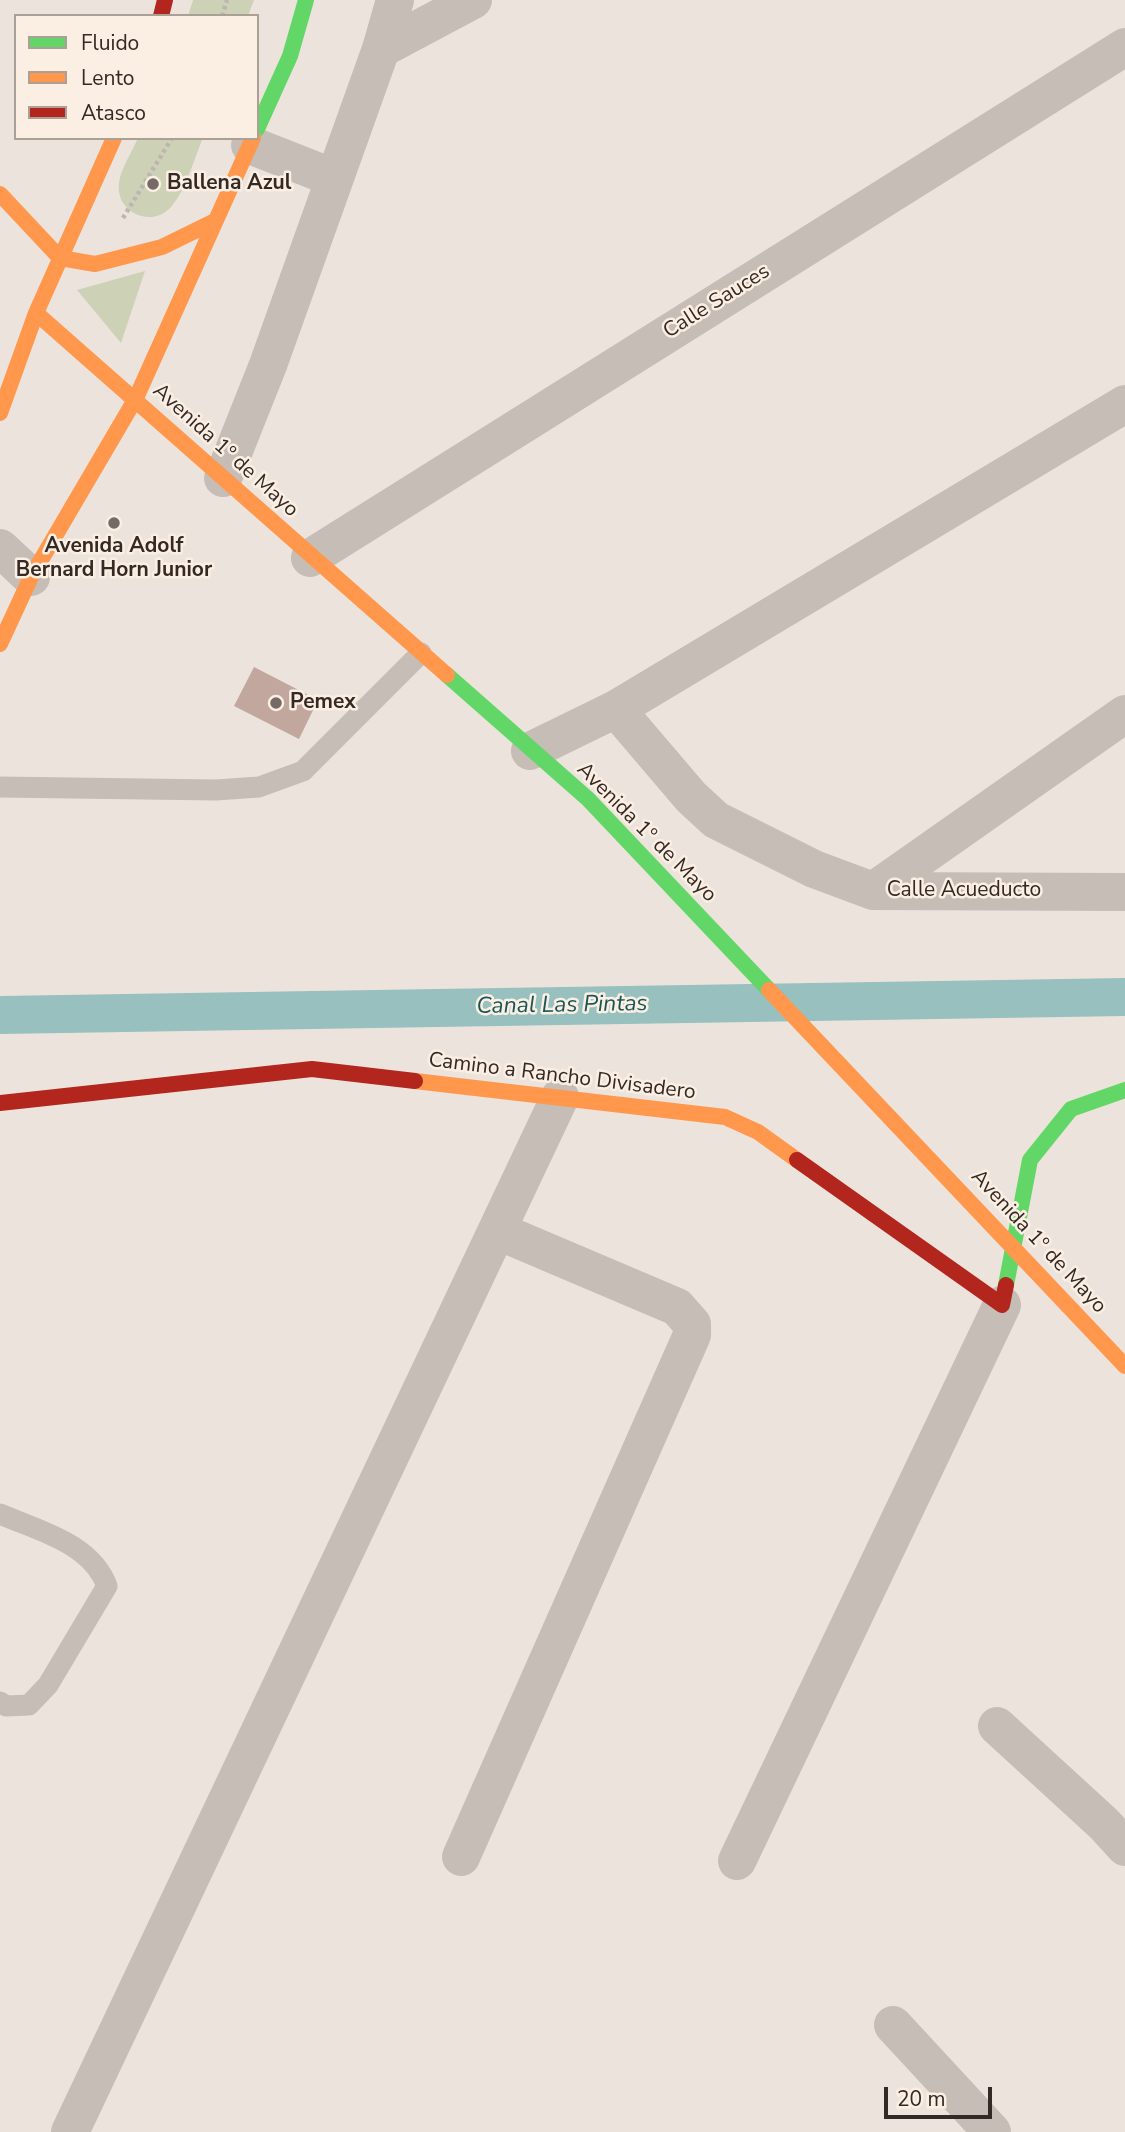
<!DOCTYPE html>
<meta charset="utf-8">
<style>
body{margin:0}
#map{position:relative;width:1125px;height:2132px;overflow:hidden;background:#ece4dc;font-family:"Nunito Sans",sans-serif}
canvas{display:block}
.legend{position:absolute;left:14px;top:14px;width:245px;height:126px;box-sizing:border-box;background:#faefe2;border:2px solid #aba096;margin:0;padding:9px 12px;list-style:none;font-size:21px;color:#352925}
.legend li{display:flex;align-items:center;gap:14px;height:35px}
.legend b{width:35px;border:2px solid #aba096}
.scale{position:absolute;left:884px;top:2087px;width:108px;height:32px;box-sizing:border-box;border:4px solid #352925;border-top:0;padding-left:9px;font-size:21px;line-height:24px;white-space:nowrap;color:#352925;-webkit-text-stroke:5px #faefe2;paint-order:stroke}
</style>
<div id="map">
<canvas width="1125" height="2132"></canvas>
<ul class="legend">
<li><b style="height:9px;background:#63d668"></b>Fluido</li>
<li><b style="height:9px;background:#ff974d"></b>Lento</li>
<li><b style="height:9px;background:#b3261e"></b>Atasco</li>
</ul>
<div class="scale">20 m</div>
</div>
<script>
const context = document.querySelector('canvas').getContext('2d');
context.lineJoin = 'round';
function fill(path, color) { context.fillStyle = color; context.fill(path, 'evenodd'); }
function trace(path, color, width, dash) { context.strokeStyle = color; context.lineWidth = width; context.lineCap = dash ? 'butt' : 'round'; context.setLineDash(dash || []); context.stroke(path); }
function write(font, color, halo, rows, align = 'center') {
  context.font = font + ' "Nunito Sans",sans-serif'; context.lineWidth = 5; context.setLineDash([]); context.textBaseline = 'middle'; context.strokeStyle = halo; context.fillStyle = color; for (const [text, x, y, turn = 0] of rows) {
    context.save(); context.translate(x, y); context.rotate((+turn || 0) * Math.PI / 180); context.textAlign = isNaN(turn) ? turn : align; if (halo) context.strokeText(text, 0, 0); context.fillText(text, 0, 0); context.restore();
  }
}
fill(new Path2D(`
 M193,0H254L248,16H188Z
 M138,138H203C194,159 186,190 171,207C151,229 115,212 119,183C121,168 132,152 138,138Z
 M145,271L121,343L77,290Z`), '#cdd1b6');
trace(new Path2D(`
 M0,1015L1125,997`), '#98c0be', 38);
fill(new Path2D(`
 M254,667L318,700L299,739L234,706Z`), '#c1a79d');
trace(new Path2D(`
 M222,16L227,0
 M123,218L172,138`), '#bdb5af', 4.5, [3.5, 3.5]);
trace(new Path2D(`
 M0,787L216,790L259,787L303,771L421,653
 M0,1514C39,1531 91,1543 107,1586L48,1685L29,1705L6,1706L0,1702`), '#c5bdb6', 21);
trace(new Path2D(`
 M381,49L473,0
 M250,145L334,178
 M223,478L268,365L381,49L395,0
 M0,548L31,577
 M310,558L1125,47
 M616,709L691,797L716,820L814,869L873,891L1125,892
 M530,751L616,709L1125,404
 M873,891L1125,714
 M997,1726L1104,1824L1125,1847
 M461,1857L692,1335V1324L677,1307L498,1231
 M737,1861L1002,1305
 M893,2025L992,2132
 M70,2132L560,1097`), '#c5bdb6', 38);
trace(new Path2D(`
 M257,129L290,56L306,0
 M447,675L588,799L769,990
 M1006,1285L1030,1160L1071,1109L1125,1090`), '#63d668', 16);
trace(new Path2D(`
 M0,194L60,258L95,264L162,247L213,222
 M36,313L447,675
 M0,413L36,313L114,138
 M0,644L31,577L136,398L253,138
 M769,990L1125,1366
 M415,1081L725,1117L758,1132L797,1160`), '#ff974d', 16);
trace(new Path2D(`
 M161,16L165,0
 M0,1103L312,1069L415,1081
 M797,1160L1002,1305L1006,1285`), '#b3261e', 16);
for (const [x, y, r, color] of [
 [153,184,7,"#756a65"],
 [114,523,7,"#756a65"],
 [276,703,7,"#756a65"]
]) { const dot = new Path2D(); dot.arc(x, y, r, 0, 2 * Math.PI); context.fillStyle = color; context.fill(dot); trace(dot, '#faefe2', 2.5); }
write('bold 21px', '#352925', '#faefe2', [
 ["Ballena Azul",167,184],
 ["Avenida Adolf",114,547,"center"],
 ["Bernard Horn Junior",114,571,"center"],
 ["Pemex",290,703]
], 'left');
write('21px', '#352925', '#faefe2', [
 ["Calle Sauces",717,302,-32],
 ["Avenida 1º de Mayo",225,451,42],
 ["Avenida 1º de Mayo",646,833,45],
 ["Calle Acueducto",964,891],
 ["Camino a Rancho Divisadero",562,1077,7],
 ["Avenida 1º de Mayo",1038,1242,47]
]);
write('italic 23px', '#185558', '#faefe2', [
 ["Canal Las Pintas",562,1006,-1]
]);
</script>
